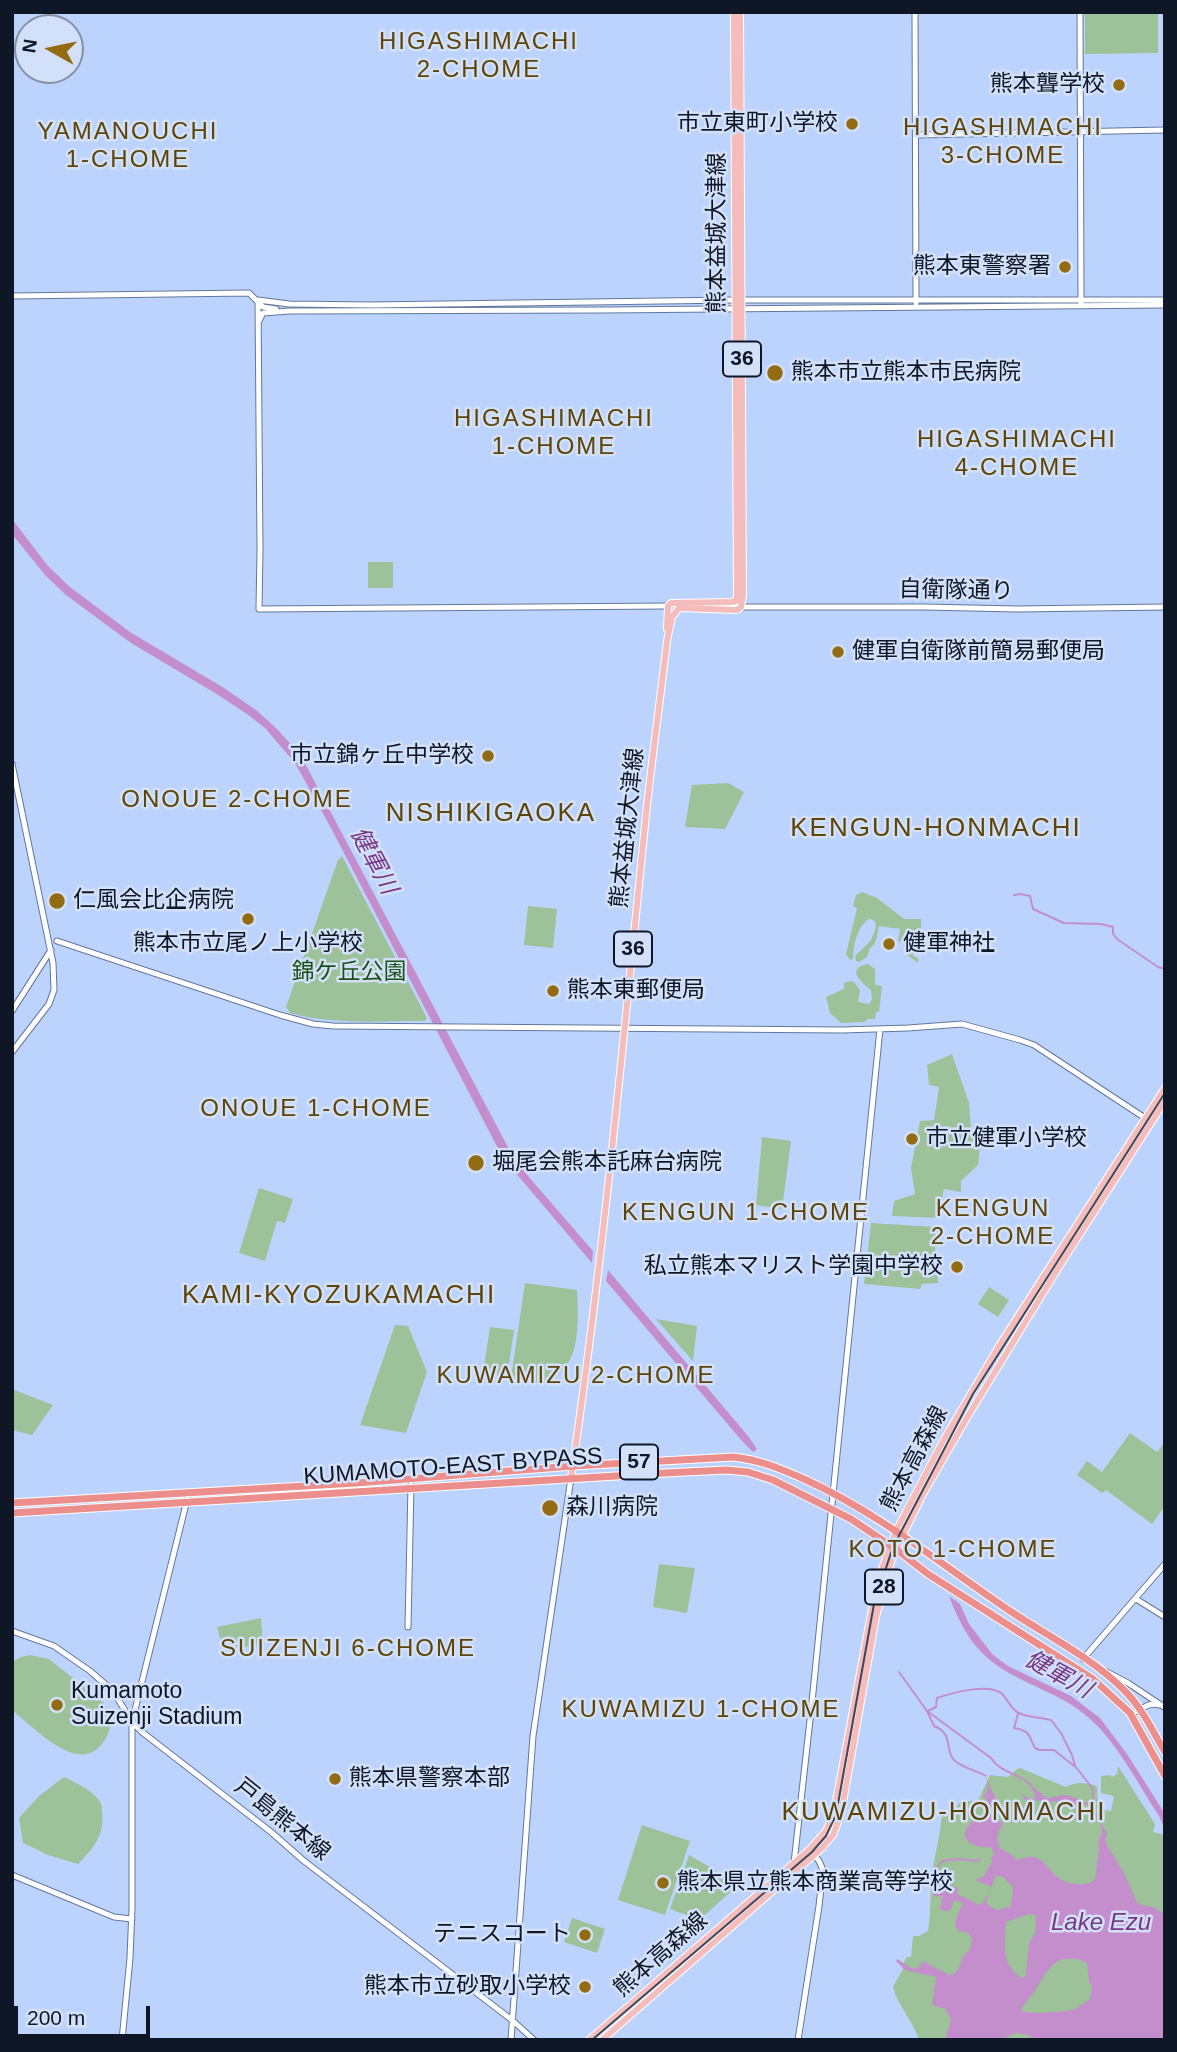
<!DOCTYPE html>
<meta charset="utf-8">
<style>
body{margin:0}
#map{position:relative;width:1177px;height:2052px;overflow:hidden;background:#bcd4fd;font-family:Helvetica,sans-serif}
canvas{display:block}
.frame{position:absolute;inset:0;border:14px solid #0f1726;pointer-events:none}
.north{position:absolute;left:14px;top:14px;width:70px;height:70px;box-sizing:border-box;background:#d2e0fa;border:2px solid #8490a5;border-radius:50%;rotate:279deg;font-size:19px;font-weight:700;line-height:28px;text-align:center;color:#0f1726}
.north::after{content:'';display:block;margin:auto;width:24px;height:32px;background:#926b13;clip-path:polygon(50% 0,100% 100%,50% 72%,0 100%)}
.scale{position:absolute;left:14px;top:2006px;width:136px;height:32px;box-sizing:border-box;border:4px solid #0f1726;border-top:0;padding-left:9px;font-size:21px;line-height:24px;white-space:nowrap;color:#0f1726;-webkit-text-stroke:5px #d2e0fa;paint-order:stroke}
</style>
<div id="map">
<canvas width="1177" height="2052"></canvas>
<div class="frame"></div>
<div class="north">N</div>
<div class="scale">200 m</div>
</div>
<script>
const context = document.querySelector('canvas').getContext('2d');
context.lineJoin = 'round';
function fill(path, color) { context.fillStyle = color; context.fill(path, 'evenodd'); }
function trace(path, color, width, dash) { context.strokeStyle = color; context.lineWidth = width; context.lineCap = dash ? 'butt' : 'round'; context.setLineDash(dash || []); context.stroke(path); }
function write(font, color, halo, rows, align = 'center') {
  context.font = font + ' Helvetica,"Noto Sans JP",sans-serif'; context.lineWidth = 5; context.setLineDash([]); context.textBaseline = 'middle'; context.strokeStyle = halo; context.fillStyle = color; for (const [text, x, y, turn = 0] of rows) {
    context.save(); context.translate(x, y); context.rotate((+turn || 0) * Math.PI / 180); context.textAlign = isNaN(turn) ? turn : align; if (halo) context.strokeText(text, 0, 0); context.fillText(text, 0, 0); context.restore();
  }
}
fill(new Path2D(`
 M1085,12H1158V53L1085,54Z
 M368,562H393V588H368Z
 M728,783L744,792L725,829L685,827L692,785Z
 M342,856L427,1018L425,1021C380,1021 334,1025 290,1013L286,1007L338,860Z
 M862,892L877,898L904,919H921V932H915L913,956L918,958V963L907,955L908,944L898,941L900,929L879,926C877,934 877,944 870,948L867,957L859,962L856,961L855,956C866,945 875,940 876,923L873,920L868,919C857,929 853,944 853,959L850,960L846,954L857,908L853,906L856,895Z
 M528,906L557,909L553,948L524,945Z
 M868,964L875,969V985L882,986L879,1012H876L875,1019H867L865,1022L841,1023L830,1013L826,997L844,989V983L850,981L854,982L860,990L858,1002L869,1004L872,999L871,990C861,982 845,968 868,964Z
 M952,1054L969,1103L971,1130L980,1148L978,1165L961,1181V1192L944,1189L938,1218L892,1216L894,1201L915,1194L911,1168L920,1121L934,1120L939,1087L929,1085L927,1065Z
 M762,1137L791,1141L782,1209L756,1205Z
 M259,1188L293,1199L285,1223L277,1221L265,1261L239,1253Z
 M871,1223L935,1227L938,1246L935,1247L938,1283L922,1284L920,1289L864,1284Z
 M525,1283L577,1290C578,1310 580,1346 568,1363C563,1370 555,1377 548,1384L511,1378Z
 M989,1287L1009,1300L998,1317L978,1304Z
 M656,1319L697,1326L693,1361Z
 M395,1325L408,1326L427,1372L406,1433L360,1425Z
 M490,1327L514,1330L507,1377L483,1373Z
 M12,1389L53,1405L32,1435L12,1430Z
 M1130,1433L1157,1452L1165,1442V1506L1152,1524L1106,1490L1102,1493L1077,1475L1087,1461L1102,1472Z
 M659,1564L695,1568L687,1613L653,1607Z
 M261,1618L263,1645L235,1648L233,1640L221,1641L217,1627Z
 M30,1655L49,1659L103,1702C110,1713 113,1726 106,1738C82,1781 35,1728 12,1710V1662L21,1657Z
 M1118,1766L1155,1824L1153,1832L1165,1835V2040H919C913,2021 898,2006 893,1987L903,1969L904,1962L907,1957H911L913,1936H919L928,1931C931,1912 930,1892 932,1874C935,1853 941,1833 942,1812L952,1814L961,1801H978L990,1775L1008,1777L1017,1769L1020,1768L1066,1787C1078,1781 1085,1783 1097,1786L1098,1809L1111,1811L1114,1796L1101,1793V1776L1110,1775L1112,1777L1117,1774Z
 M64,1777C76,1783 93,1790 100,1802C102,1804 102,1809 102,1812C105,1835 93,1849 78,1864L48,1855L23,1843L19,1818L38,1797Z
 M642,1825L690,1841L665,1915L618,1900Z
 M689,1855L739,1884L705,1915L697,1919L670,1909Z
 M572,1918L605,1929L597,1953L564,1942Z`), '#9dc198');
fill(new Path2D(`
 M12,519L48,566L70,587L130,632L224,688L256,710L275,727L300,754L510,1151L528,1176L593,1251L592,1263L503,1158L331,828L295,763L265,728L247,714L215,693L131,643L66,595L45,575L12,534Z
 M608,1270L748,1436L757,1449L753,1452L742,1441L606,1281Z
 M949,1596L960,1604L969,1624L993,1655L1008,1666L1071,1696L1100,1718L1127,1754L1165,1814V1829L1159,1816C1140,1787 1116,1741 1090,1719C1071,1702 1057,1697 1035,1686C986,1664 968,1646 949,1596Z
 M985,1775L997,1801L995,1817L1003,1823L997,1836L1000,1848L1012,1855L1017,1860C1040,1853 1039,1858 1054,1874C1063,1884 1083,1888 1095,1880L1099,1847L1098,1842L1102,1833L1101,1825L1088,1805L1077,1804L1075,1810L1073,1804L1068,1805L1069,1800L1049,1802L1035,1800L1027,1802L1022,1795L1023,1794L1029,1799L1036,1798L1030,1784L1046,1798C1053,1798 1057,1796 1063,1795C1070,1794 1083,1802 1091,1804L1107,1834L1105,1840L1108,1847L1123,1871L1137,1902L1141,1905L1153,1907L1165,1914V2040H1038L1024,2034L1015,2033L1002,2040H945L951,2020L946,2009L932,2005L936,1977L905,1970L896,1961L897,1959L913,1969L918,1968L923,1961L949,1975L954,1974L959,1968L962,1958L970,1949L972,1939L968,1933L959,1931L955,1927L956,1919L963,1903L954,1900L950,1911L940,1910L943,1895L941,1897L934,1896V1892L938,1891L936,1886L933,1884V1880L939,1875L941,1882L958,1888L957,1894L980,1905H982C985,1898 991,1892 991,1886L974,1880L983,1877L992,1862L991,1858L994,1853L991,1847C980,1849 956,1842 968,1826C973,1819 982,1817 989,1813L993,1815L994,1810L983,1796C990,1789 988,1784 985,1775ZM996,1875L1003,1877L1013,1887L1011,1906C1000,1909 996,1914 986,1902ZM1029,1914L1036,1915L1035,1933L1029,1943L1026,1976L1022,1978C1000,1964 1005,1944 1006,1922ZM1064,1959H1078L1087,1963L1089,1982L1092,1987L1090,1999C1085,2003 1080,2006 1075,2009C1068,2012 1030,2014 1023,2012L1022,2009C1026,2001 1032,1996 1036,1989C1044,1977 1049,1963 1064,1959Z`), '#c48ecc');
trace(new Path2D(`
 M1014,895L1020,894L1030,896L1033,909L1064,923L1101,924L1113,927V934L1117,939L1158,967L1165,969
 M899,1672L927,1711L934,1726C954,1734 944,1748 954,1760C962,1768 976,1770 986,1776
 M927,1711L991,1758C1000,1773 1019,1773 1031,1785
 M928,1711L936,1707L937,1698C952,1693 987,1683 1001,1693C1008,1699 1011,1710 1019,1713C1030,1718 1040,1717 1051,1720L1061,1733L1072,1755L1075,1766L1093,1789V1799L1090,1804
 M1018,1714L1014,1728C1031,1731 1028,1735 1035,1748L1039,1750H1054L1074,1766
 M937,1868L942,1861L958,1859L977,1861L980,1859
 M936,1873V1877`), '#c48ecc', 2);
const secondary = new Path2D(`
 M915,12L916,303
 M1080,12L1081,303
 M916,135L1165,130
 M12,296L249,293L263,307L276,309
 M258,300L289,304L371,305L735,300H1165
 M258,300L260,549L259,609L668,606
 M259,321L263,313L290,311L605,310L1165,305
 M731,602L741,607H924L1017,609L1165,607
 M12,764L53,963L54,990L49,1004L12,1052
 M57,941L280,1015L313,1024L333,1026L842,1030L908,1028L962,1024L1020,1040L1034,1045L1145,1118
 M12,1011L51,950
 M1136,1599L1165,1617
 M408,1627L411,1485
 M12,1631L54,1646L90,1671L113,1691L132,1722L142,1732L271,1832L304,1861L512,2020L534,2040
 M1083,1659L1165,1564
 M1107,1672L1128,1683L1164,1707
 M1130,1713C1141,1712 1147,1701 1159,1705
 M794,1863L812,1702L880,1029
 M12,1875L114,1917L132,1919
 M122,2040L130,1958L132,1908V1722L189,1492
 M511,2040L533,1736L571,1478
 M798,2040L819,1906L823,1870L819,1861L812,1852`);
const primary = new Path2D(`
 M667,629L668,606L671,603L731,602L736,601L737,595L734,12
 M571,1478C603,1261 623,1043 645,825C651,764 660,702 667,641L672,617L679,608L737,610L741,607L743,595L740,12
 M589,2040L810,1849L826,1831L834,1812L877,1582L896,1531L943,1441L999,1346L1165,1088
 M602,2040L822,1848L833,1835L841,1814L876,1617L891,1562L903,1535L923,1494L968,1416L1059,1267L1165,1101`);
const highway = new Path2D(`
 M12,1503L356,1483L573,1466L733,1457C760,1460 779,1468 804,1479C879,1513 942,1565 1010,1611C1046,1635 1094,1659 1124,1690C1142,1708 1152,1730 1165,1752
 M12,1513L665,1473L726,1470L748,1472L773,1480L851,1519L897,1550L928,1574L1093,1679L1130,1713L1165,1776`);
trace(secondary, '#62779d', 7);
trace(primary, '#fff', 8);
trace(highway, '#fff', 9);
trace(secondary, '#fff', 5);
trace(primary, '#f4bcba', 6);
trace(highway, '#ec8f8c', 7);
trace(new Path2D(`
 M592,2040L812,1852L826,1836L836,1815L874,1604L893,1547L973,1394L1165,1093`), '#3b475c', 2);
for (const [x, y, r, color] of [
 [1119,85,7,"#926b13"],
 [852,124,7,"#926b13"],
 [1065,267,7,"#926b13"],
 [775,373,9,"#926b13"],
 [838,652,7,"#926b13"],
 [488,756,7,"#926b13"],
 [57,901,9,"#926b13"],
 [248,919,7,"#926b13"],
 [889,944,7,"#926b13"],
 [553,991,7,"#926b13"],
 [912,1139,7,"#926b13"],
 [476,1163,9,"#926b13"],
 [957,1267,7,"#926b13"],
 [550,1508,9,"#926b13"],
 [57,1705,7,"#926b13"],
 [335,1779,7,"#926b13"],
 [663,1883,7,"#926b13"],
 [585,1935,7,"#926b13"],
 [585,1987,7,"#926b13"]
]) { const dot = new Path2D(); dot.arc(x, y, r, 0, 2 * Math.PI); context.fillStyle = color; context.fill(dot); trace(dot, '#d2e0fa', 2.5); }
for (const [x, y, w] of [
 [742,359,38],
 [633,949,38],
 [639,1462,38],
 [884,1587,38]
]) { const box = new Path2D(); box.roundRect(x - w / 2, y - 17.5, w, 35, 5); context.fillStyle = '#d2e0fa'; context.fill(box); trace(box, '#0f1726', 2); }
write('bold 21px', '#0f1726', null, [
 ["36",742,359],
 ["36",633,949],
 ["57",639,1462],
 ["28",884,1587]
]);
write('23px', '#0f1726', '#d2e0fa', [
 ["熊本聾学校",1105,85,"right"],
 ["市立東町小学校",838,124,"right"],
 ["熊本東警察署",1051,267,"right"],
 ["熊本市立熊本市民病院",791,373],
 ["健軍自衛隊前簡易郵便局",852,652],
 ["市立錦ヶ丘中学校",474,756,"right"],
 ["仁風会比企病院",73,901],
 ["熊本市立尾ノ上小学校",248,944,"center"],
 ["健軍神社",903,944],
 ["熊本東郵便局",567,991],
 ["市立健軍小学校",926,1139],
 ["堀尾会熊本託麻台病院",492,1163],
 ["私立熊本マリスト学園中学校",943,1267,"right"],
 ["森川病院",566,1508],
 ["Kumamoto",71,1692],
 ["Suizenji Stadium",71,1718],
 ["熊本県警察本部",349,1779],
 ["熊本県立熊本商業高等学校",677,1883],
 ["テニスコート",571,1935,"right"],
 ["熊本市立砂取小学校",571,1987,"right"]
], 'left');
write('23px', '#0f1726', '#d2e0fa', [
 ["熊本益城大津線",718,233,-90],
 ["自衛隊通り",956,591,1],
 ["熊本益城大津線",628,828,-84],
 ["熊本高森線",915,1459,-62],
 ["KUMAMOTO-EAST BYPASS",453,1467,-4],
 ["戸島熊本線",282,1820,39],
 ["熊本高森線",661,1955,-41]
]);
write('23px', '#1a5215', '#d2e0fa', [
 ["錦ケ丘公園",349,973]
]);
context.letterSpacing = '2px';
write('24px', '#5e4406', '#d2e0fa', [
 ["HIGASHIMACHI",479,42],
 ["2-CHOME",479,70],
 ["HIGASHIMACHI",1003,128],
 ["3-CHOME",1003,156],
 ["YAMANOUCHI",128,132],
 ["1-CHOME",128,160],
 ["HIGASHIMACHI",554,419],
 ["1-CHOME",554,447],
 ["HIGASHIMACHI",1017,440],
 ["4-CHOME",1017,468],
 ["ONOUE 2-CHOME",237,800],
 ["ONOUE 1-CHOME",316,1109],
 ["KENGUN",993,1209],
 ["2-CHOME",993,1237],
 ["KENGUN 1-CHOME",746,1213],
 ["KUWAMIZU 2-CHOME",576,1376],
 ["KOTO 1-CHOME",953,1550],
 ["SUIZENJI 6-CHOME",348,1649],
 ["KUWAMIZU 1-CHOME",701,1710]
]);
context.letterSpacing = '0px';
write('italic 24px', '#793883', '#d2e0fa', [
 ["健軍川",373,861,62],
 ["健軍川",1058,1675,29],
 ["Lake Ezu",1101,1923]
]);
context.letterSpacing = '2px';
write('26px', '#5e4406', '#d2e0fa', [
 ["NISHIKIGAOKA",491,814],
 ["KENGUN-HONMACHI",936,829],
 ["KAMI-KYOZUKAMACHI",339,1296],
 ["KUWAMIZU-HONMACHI",944,1813]
]);
context.letterSpacing = '0px';
</script>
